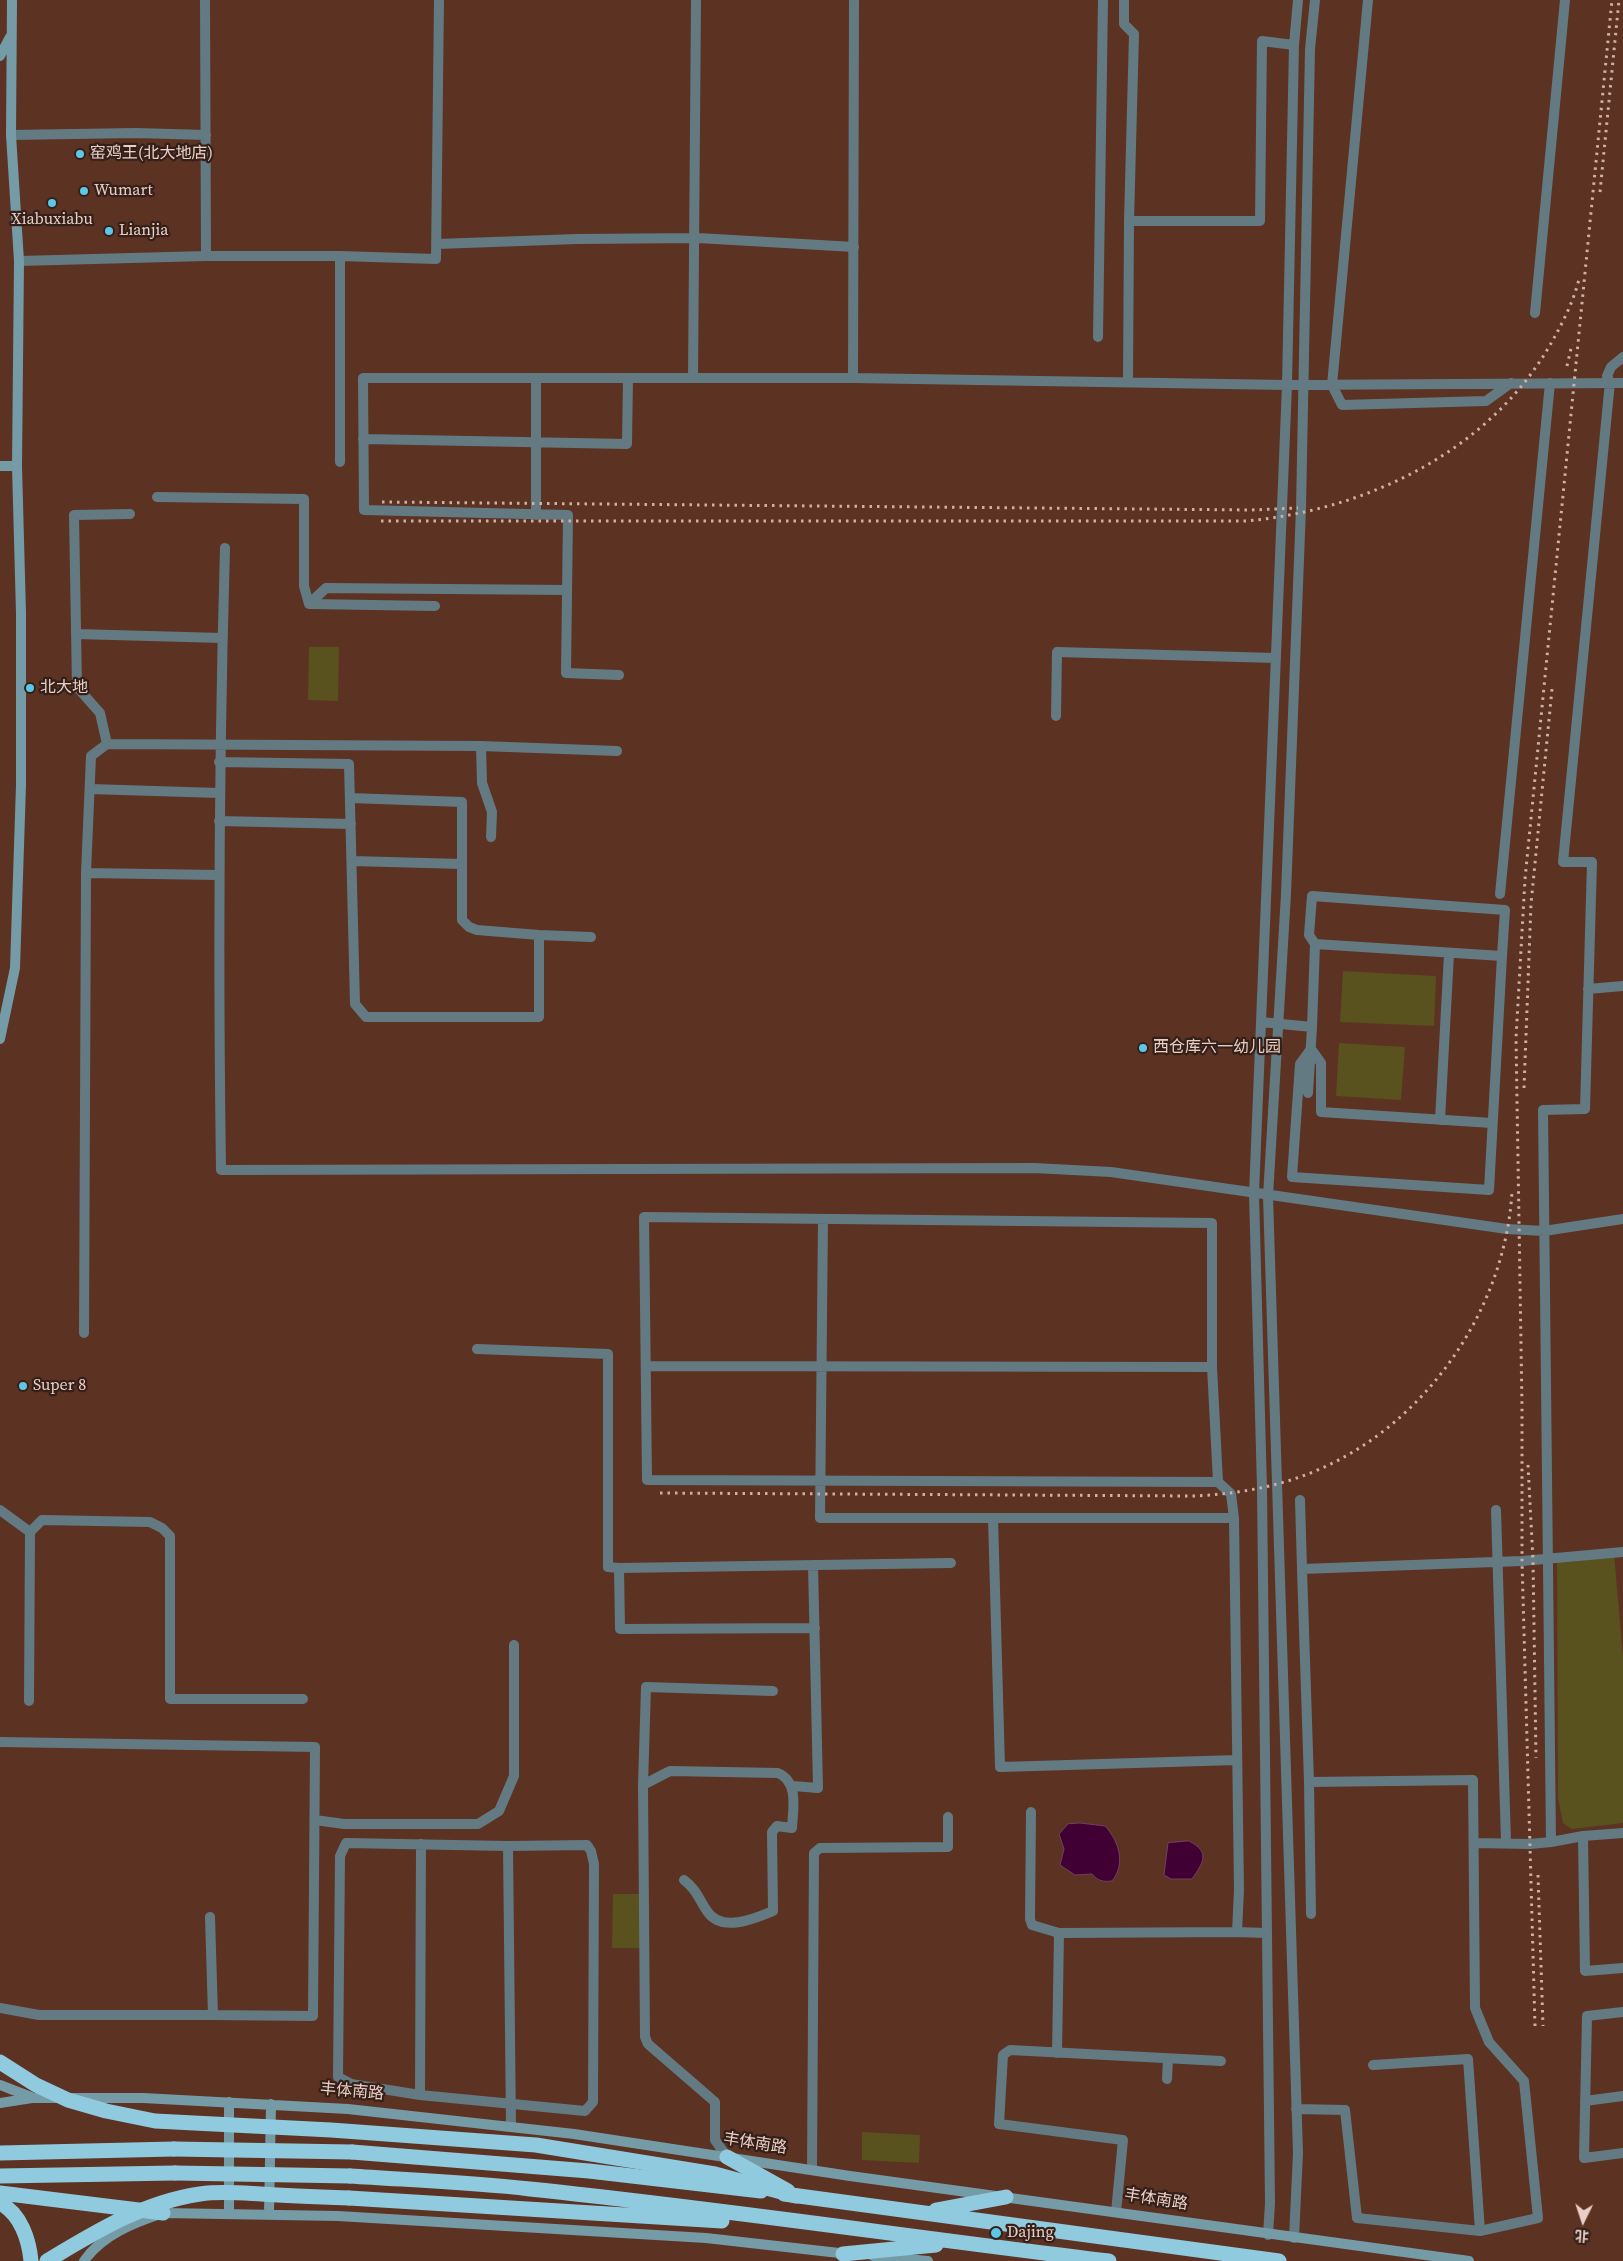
<!DOCTYPE html>
<meta charset="utf-8">
<style>
body{margin:0}
#map{position:relative;width:1623px;height:2261px;overflow:hidden;background:#5c3223;font-family:"Source Serif 4","Noto Sans SC",serif}
canvas{display:block}
.north{position:absolute;left:1558px;top:2196px;width:50px;height:50px;-webkit-text-stroke:4px #342019;paint-order:stroke;rotate:184deg;font-size:14px;font-weight:700;line-height:20px;text-align:center;color:#ebcfc6}
.north::after{content:'';display:block;margin:auto;width:18px;height:22px;background:#ebcfc6;clip-path:polygon(50% 0,100% 100%,50% 72%,0 100%)}
</style>
<div id="map">
<canvas width="1623" height="2261"></canvas>
<div class="north">北</div>
</div>
<script>
const context = document.querySelector('canvas').getContext('2d');
context.lineJoin = 'round';
function fill(path, color) { context.fillStyle = color; context.fill(path, 'evenodd'); }
function trace(path, color, width, dash) { context.strokeStyle = color; context.lineWidth = width; context.lineCap = dash ? 'butt' : 'round'; context.setLineDash(dash || []); context.stroke(path); }
function write(font, color, halo, rows, align = 'center') {
  context.font = font + ' "Source Serif 4","Noto Sans SC",serif'; context.lineWidth = 4.5; context.setLineDash([]); context.textBaseline = 'middle'; context.strokeStyle = halo; context.fillStyle = color; for (const [text, x, y, turn = 0] of rows) {
    context.save(); context.translate(x, y); context.rotate((+turn || 0) * Math.PI / 180); context.textAlign = isNaN(turn) ? turn : align; if (halo) context.strokeText(text, 0, 0); context.fillText(text, 0, 0); context.restore();
  }
}
fill(new Path2D(`
 M309,647H339L338,701L308,700Z
 M1343,971L1436,976L1434,1026L1340,1022Z
 M1339,1043L1405,1047L1401,1100L1336,1096Z
 M1614,1553L1623,1658V1823L1572,1829L1563,1823L1558,1798L1557,1560Z
 M613,1894H642V1948H612Z
 M862,2132L920,2135L919,2163L862,2160Z`), '#59511e');
const water = new Path2D(`
 M1080,1823L1105,1826C1119,1841 1126,1864 1112,1881C1103,1882 1098,1881 1092,1874L1075,1875L1060,1865L1064,1849L1059,1834L1068,1824Z
 M1189,1841C1211,1852 1203,1863 1192,1879H1171L1164,1875L1168,1843Z`);
fill(water, '#410033');
trace(water, '#743e5f', 1);
trace(new Path2D(`
 M205,0L206,256
 M1124,0V24L1134,34L1129,221
 M1368,0L1332,385L1342,405L1486,401L1511,383
 M11,135L136,133L206,135
 M437,244L577,239L698,238L854,247
 M19,261L206,256H340
 M1535,313L1565,0
 M1098,337L1103,0
 M1623,357L1611,367L1607,376L1610,382L1563,862H1592L1585,1109L1543,1110L1551,1842L1583,1836L1585,1971L1623,1968
 M693,378L696,0
 M853,378L854,0
 M1128,382L1129,221H1260L1262,41L1294,45
 M363,439L627,444L628,378
 M340,462V256L436,259L439,0
 M157,497L304,499V586L309,604L326,588L567,590
 M536,515V378
 M225,548C219,755 218,962 221,1170L1034,1168L1111,1172L1507,1229L1544,1231L1623,1219
 M309,604L435,606
 M76,634L222,638
 M619,675L566,673L568,515L364,510L363,378H853L1287,385L1623,383
 M1056,716L1057,652L1276,658
 M107,744L100,713L77,687L74,515L130,514
 M481,746L482,783L492,812L491,837
 M219,762L349,764L355,1004L366,1017H539V935L591,937
 M90,789L219,793
 M350,798L462,802V920L469,927L477,930L539,935
 M219,821L351,824
 M352,861L462,864
 M86,873L218,875
 M1500,894L1550,383
 M1315,944L1309,935L1312,896L1505,910L1502,956
 M1588,989L1623,986
 M1261,1022L1312,1027L1308,1093
 M1312,1027L1315,944L1502,956L1489,1190L1292,1177L1300,1064L1311,1049L1321,1063V1112L1492,1123
 M1440,1120L1449,954
 M823,1219L820,1518H1234
 M84,1333L86,873L91,756L107,744L481,746L617,751
 M477,1349L608,1354V1567L619,1568
 M646,1366L1212,1367
 M1218,1482L647,1480L644,1217L1212,1223V1367L1218,1482L1231,1494L1234,1518L1239,1890L1237,1932L1266,1933
 M1300,1500L1302,1569
 M0,1510L30,1532L29,1701
 M1496,1510L1506,1842
 M993,1518L1000,1767L1237,1760
 M30,1532L42,1520L150,1522L162,1528L170,1536V1699H303
 M815,1628L620,1629L619,1568L951,1563
 M0,1742L315,1747L313,2016L213,2015
 M1309,1782L1302,1569L1522,1561L1623,1552
 M643,1785L646,1687L773,1691
 M793,1786L818,1788L813,1565
 M1031,1812L1030,1919L1032,1925L1059,1933
 M315,1820L344,1824H478L499,1811L514,1776V1645
 M1583,1836L1623,1833
 M346,1843L508,1846L587,1845L591,1851L594,1864L593,2102L585,2111L420,2095L351,2084L338,2077L340,1856Z
 M1474,1843L1530,1844L1551,1842
 M508,1846L511,2127
 M684,1880C696,1889 699,1899 707,1911C721,1933 754,1919 773,1911L772,1832L777,1826L792,1828C793,1809 799,1782 778,1773L670,1771L643,1785L645,2037L648,2044L715,2102V2140L727,2157
 M1311,1914L1309,1782L1473,1780L1475,2008L1489,2042L1524,2081L1538,2218L1480,2231
 M0,2008L39,2015H213L210,1917
 M1623,2012L1587,2016L1584,2158L1623,2153
 M1057,2053L1059,1933L1237,1932
 M1167,2079L1168,2059
 M420,2095L421,1844
 M1585,2101L1623,2096
 M1296,2109L1345,2110L1357,2218L1480,2231L1468,2059L1373,2065
 M812,2170L814,1853L820,1848L948,1847V1817
 M1116,2212L1123,2140L999,2124L1003,2055L1010,2050L1221,2061
 M1268,2235L1270,2203L1262,1488L1254,1194L1287,385L1294,45L1298,0
 M1294,2238L1298,2153L1268,1196L1286,894L1301,508L1310,49L1315,0`), '#637a82', 10);
trace(new Path2D(`
 M0,56L10,37
 M0,466H17
 M0,1039L15,968L21,785V613L17,466L19,261L11,135L12,0
 M0,2085L31,2097
 M73,2098H143L348,2109L574,2134L850,2176L1469,2261
 M229,2102V2213
 M0,2103L32,2098H59
 M269,2214L271,2104
 M873,2256L928,2261
 M84,2261C102,2235 133,2223 163,2213L338,2216L706,2238L848,2254`), '#759ba7', 10);
trace(new Path2D(`
 M352,2152L589,2171L761,2191
 M0,2153L174,2149
 M727,2157L788,2191
 M0,2176L175,2173
 M350,2176C410,2180 471,2182 530,2189C724,2209 916,2238 1109,2261
 M0,2193L163,2213
 M784,2194L1279,2261
 M349,2198L722,2221
 M0,2203C21,2214 29,2240 31,2261
 M936,2210L1006,2197
 M843,2254L936,2245`), '#8fcade', 15);
trace(new Path2D(`
 M1600,192L1619,0
 M1567,366L1572,344
 M382,502L1251,510L1298,508
 M381,521H1246C1368,510 1493,450 1554,338C1564,320 1574,300 1579,279
 M1524,1088L1531,904L1552,689
 M1528,1465L1533,1560L1536,1758
 M660,1493L1194,1496C1237,1494 1279,1487 1320,1469C1427,1422 1505,1309 1512,1192
 M1538,1875L1543,2026
 M1535,2026L1522,1561V1406L1516,1038L1525,879L1612,0`), '#cfb0a6', 3, [2.5, 5]);
trace(new Path2D(`
 M0,2062L36,2085L68,2100L106,2111L155,2121L331,2130L536,2145L715,2174L796,2196
 M174,2149L352,2152
 M175,2173L350,2176
 M47,2261C95,2232 144,2202 200,2194C220,2191 242,2193 261,2194C291,2196 320,2197 349,2198`), '#8fcade', 15);
for (const [x, y, r, color] of [
 [80,154,5,"#5cc7e7"],
 [84,191,5,"#5cc7e7"],
 [52,203,5,"#5cc7e7"],
 [109,231,5,"#5cc7e7"],
 [30,688,5,"#5cc7e7"],
 [1143,1048,5,"#5cc7e7"],
 [23,1386,5,"#5cc7e7"],
 [996,2233,6,"#5cc7e7"]
]) { const dot = new Path2D(); dot.arc(x, y, r, 0, 2 * Math.PI); context.fillStyle = color; context.fill(dot); trace(dot, '#342019', 2); }
write('16px', '#ebcfc6', '#342019', [
 ["窑鸡王(北大地店)",90,154],
 ["Wumart",94,191],
 ["Xiabuxiabu",52,220,"center"],
 ["Lianjia",119,231],
 ["北大地",40,688],
 ["西仓库六一幼儿园",1153,1048],
 ["Super 8",33,1386],
 ["Dajing",1007,2233]
], 'left');
write('16px', '#ebcfc6', '#342019', [
 ["丰体南路",352,2092,5],
 ["丰体南路",755,2144,9],
 ["丰体南路",1156,2200,9]
]);
</script>
